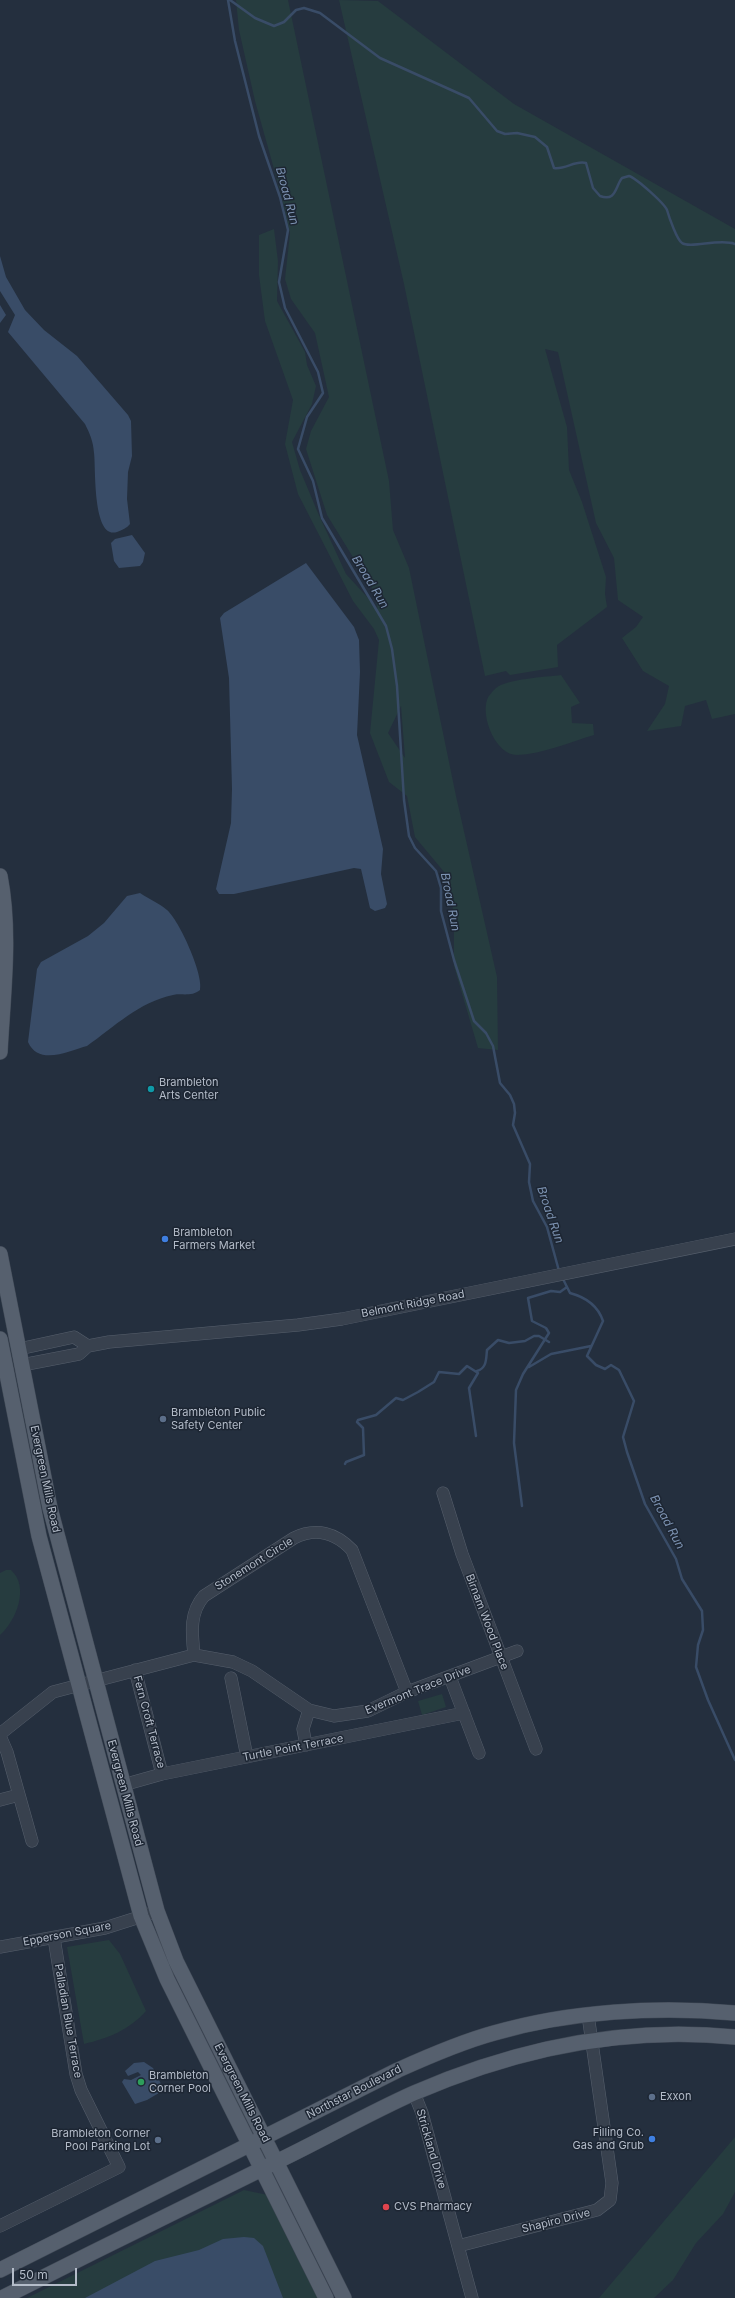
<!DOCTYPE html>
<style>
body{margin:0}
#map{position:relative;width:735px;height:2298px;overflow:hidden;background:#242f3e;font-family:Inter,sans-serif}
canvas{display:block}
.scale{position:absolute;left:12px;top:2268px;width:65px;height:18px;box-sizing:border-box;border:2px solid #b4bcc9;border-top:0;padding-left:5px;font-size:12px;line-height:14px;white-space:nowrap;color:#b4bcc9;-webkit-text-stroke:3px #1d2633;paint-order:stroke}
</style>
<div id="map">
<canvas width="735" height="2298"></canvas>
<div class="scale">50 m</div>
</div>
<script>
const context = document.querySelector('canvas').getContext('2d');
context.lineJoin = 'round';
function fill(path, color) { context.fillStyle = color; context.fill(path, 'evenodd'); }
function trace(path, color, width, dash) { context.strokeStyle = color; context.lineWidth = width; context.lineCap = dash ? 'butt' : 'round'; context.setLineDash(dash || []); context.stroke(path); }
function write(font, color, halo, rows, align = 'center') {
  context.font = font + ' Inter,sans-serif'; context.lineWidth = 3; context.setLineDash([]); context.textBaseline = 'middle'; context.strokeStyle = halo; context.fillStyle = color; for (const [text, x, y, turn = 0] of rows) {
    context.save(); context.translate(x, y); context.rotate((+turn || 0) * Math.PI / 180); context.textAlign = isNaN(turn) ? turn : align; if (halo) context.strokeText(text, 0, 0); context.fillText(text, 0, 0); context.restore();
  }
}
fill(new Path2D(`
 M236,0H288L389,481L393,530L409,568L456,796L497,977L498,1050L478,1048L454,966V914L445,873L415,837L407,796L389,782L370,733L379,640L374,629L353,601L298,494L285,444L293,400L265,321L259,275V235L274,229L278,261L277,301L305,352L307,365L316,386L312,404L292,442L300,470L318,513L346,574L378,609L372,588L327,515L306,449L311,431L329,397L315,333L291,299L285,279L290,233L281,194L255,101L239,30ZM401,706L405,758L388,733Z
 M339,0L378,1L514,104L735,229V714L712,719L706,700L685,706L681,726L647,731L665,704L669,686L643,671L622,638L636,627L643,617L618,600L614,558L596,523L558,352L545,349L567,427L569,470L582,502L606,577L605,594L607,607L557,645L558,667L510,675L506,671L485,676L404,284Z
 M561,675L580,703L571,707L572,723L593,724L594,735C570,742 543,754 517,755C496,755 481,718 487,700C488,696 493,691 496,688C506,679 546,677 561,675Z
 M6,1570H11C30,1587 16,1621 0,1635V1573Z
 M442,1694L446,1707L422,1715L418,1701Z
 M109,1940L120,1954L146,2011C129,2030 109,2038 84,2044L67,1947Z
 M735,2137V2192L723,2214L696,2243L673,2280L654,2298H599Z
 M244,2190L268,2195L319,2298H27Z`), '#263c3f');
fill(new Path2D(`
 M0,256L6,277L25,310L44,330L77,356L128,415L131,421L132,456L128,472L127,499L130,524C127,528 122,530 117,532C92,540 96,466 94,453C93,441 90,434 85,424L8,332L15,315L0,291Z
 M0,305L6,315L0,323Z
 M132,535L145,553L143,562L140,566L119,568L114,561L111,543L115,539Z
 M306,563L354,627L359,640L360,672L357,735L383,849L381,874L387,904L385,908L375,911L370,908L361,869L354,868L234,894H219L216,889L231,823L232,789L229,678L220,618L224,613Z
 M140,893C149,899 159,903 167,910C179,920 204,975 200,990C192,997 182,993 173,995C139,1002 114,1027 87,1046C71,1050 39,1067 28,1042L37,969L41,962L88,936L104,923L127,896Z
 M144,2062L153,2068L164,2090L147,2100L135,2104L122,2082L124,2079L131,2080L141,2075L138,2072L128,2076L125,2071L134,2063Z
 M244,2237L254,2238L263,2246L283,2298H85L155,2261L199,2250L223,2239Z`), '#394c67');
trace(new Path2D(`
 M228,0L235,41L259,136L280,197L288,230L279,282L285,308L318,372L323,393L307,417L298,449L313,481L322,518L386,626L392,649L397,686L404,800L409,836L415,848L436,871L441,888V911L454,960L474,1021L486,1033L493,1046L500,1083L510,1095L514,1104L515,1113L513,1125L530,1164L529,1182L533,1201L547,1227L559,1271
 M230,0L255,18L274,26L284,22L296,10L304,8L320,13L380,58L469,98L497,131L505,134L517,133L535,137L547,147L554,168C565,170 575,160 586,163L593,188L600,196C616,202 615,187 622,178L629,176C636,178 664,203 667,210C669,217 677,240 682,243C690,249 720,238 735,244
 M563,1279L570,1293C585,1297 598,1306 603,1321L587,1356L596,1365L605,1369L611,1365L619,1370L634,1401L623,1437L627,1452L645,1504L676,1559L682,1579L702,1611L703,1630L698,1645L696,1667L708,1700L735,1760
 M529,1367L551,1354L591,1346
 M477,1371C487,1368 486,1359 487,1350L498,1340L509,1343L525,1341L534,1336H539L549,1342
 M345,1464L346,1462L364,1455L363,1428L357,1422L358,1420L376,1415L396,1398L403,1400L418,1392L434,1382L439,1372L459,1374L467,1366L478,1373L469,1388L476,1436
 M522,1506L514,1443L516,1390L523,1374L549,1333L546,1328L532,1321L528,1298L551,1291L560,1292L567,1287`), '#394c67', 2.5);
const minor = new Path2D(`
 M19,1349L74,1337L88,1346
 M22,1365L79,1354L88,1346L109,1342L298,1325L342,1319L735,1239
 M443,1493L462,1554L536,1749
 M194,1655C192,1634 189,1613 204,1596L294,1538C316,1527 336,1533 352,1550L407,1692
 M135,1670L162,1774
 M450,1677L479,1753
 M231,1678L247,1757
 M0,1734L53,1692L194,1655L233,1662L252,1671L309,1710L334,1716L368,1711L407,1692L517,1651
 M0,1736L7,1752L32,1841
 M306,1745L303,1729L309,1710
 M123,1785L162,1774L464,1713
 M0,1800L19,1795
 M0,1947L105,1928L149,1914
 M414,2093L422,2113L472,2298
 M0,2226L119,2167L81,2090L76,2074L54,1938
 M458,2246L597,2210L610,2200L612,2183L588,2015`);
const major = new Path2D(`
 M0,876C11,933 3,994 0,1052
 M0,1254L50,1508L157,1911L176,1961L344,2298
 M0,1339L39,1536L141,1916L167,1979L326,2298
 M0,2270L398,2070C429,2056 461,2042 494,2033C570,2011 657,2006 735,2013
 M2,2298C93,2252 184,2207 276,2162C322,2140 367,2114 414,2093C515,2049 625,2026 735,2037`);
trace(minor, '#565f6c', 13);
trace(major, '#414a57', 16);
trace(minor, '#38414e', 12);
trace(major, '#56606e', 15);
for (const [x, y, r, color] of [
 [151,1089,4,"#0f9aa8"],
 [165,1239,4,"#3f7fe0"],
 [163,1419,4,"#5c6f8a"],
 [141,2082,4,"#2e9e5b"],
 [652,2097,4,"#5c6f8a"],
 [652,2139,4,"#3f7fe0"],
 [158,2140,4,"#5c6f8a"],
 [386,2207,4,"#e0444e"]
]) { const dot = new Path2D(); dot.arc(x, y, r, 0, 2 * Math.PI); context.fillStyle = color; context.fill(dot); trace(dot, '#1d2633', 1.5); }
write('11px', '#b4bcc9', '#1d2633', [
 ["Brambleton",159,1083],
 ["Arts Center",159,1096],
 ["Brambleton",173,1233],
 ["Farmers Market",173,1246],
 ["Brambleton Public",171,1413],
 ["Safety Center",171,1426],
 ["Brambleton",149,2076],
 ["Corner Pool",149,2089],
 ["Exxon",660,2097],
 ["Filling Co.",644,2133,"right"],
 ["Gas and Grub",644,2146,"right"],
 ["Brambleton Corner",150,2134,"right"],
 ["Pool Parking Lot",150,2147,"right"],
 ["CVS Pharmacy",394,2207]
], 'left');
write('11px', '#b4bcc9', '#1d2633', [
 ["Belmont Ridge Road",413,1304,-11],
 ["Evergreen Mills Road",45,1479,78],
 ["Stonemont Circle",254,1564,-32],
 ["Birnam Wood Place",487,1622,69],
 ["Evermont Trace Drive",418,1690,-22],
 ["Fern Croft Terrace",149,1722,75],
 ["Turtle Point Terrace",293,1748,-11],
 ["Evergreen Mills Road",125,1793,75],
 ["Epperson Square",67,1934,-11],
 ["Palladian Blue Terrace",68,2021,80],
 ["Northstar Boulevard",354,2092,-27],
 ["Evergreen Mills Road",242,2093,63],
 ["Strickland Drive",431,2149,74],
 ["Shapiro Drive",556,2221,-14]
]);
write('italic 12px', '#7c92b1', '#1d2633', [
 ["Broad Run",287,196,75],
 ["Broad Run",370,582,59],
 ["Broad Run",450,902,79],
 ["Broad Run",550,1215,71],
 ["Broad Run",667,1522,62]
]);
</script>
